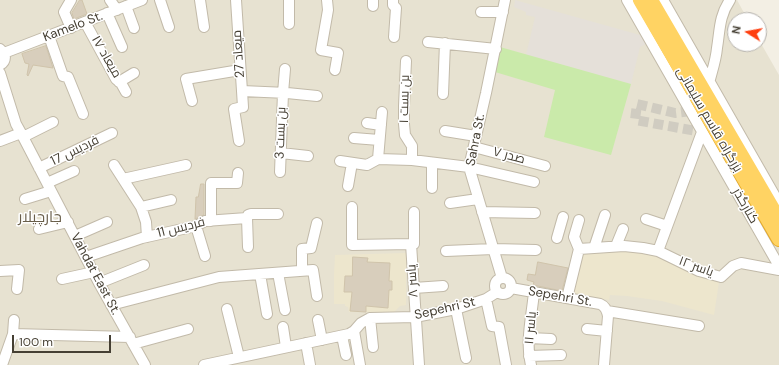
<!DOCTYPE html>
<meta charset="utf-8">
<style>
body{margin:0}
#map{position:relative;width:779px;height:365px;overflow:hidden;background:#f3efe4;font-family:"DM Sans",sans-serif}
canvas{display:block}
.north{position:absolute;left:727px;top:12px;width:40px;height:40px;box-sizing:border-box;background:#fff;border:1px solid #b5b2ad;border-radius:50%;rotate:281deg;font-size:11px;font-weight:700;line-height:16px;text-align:center;color:#453f33}
.north::after{content:'';display:block;margin:auto;width:14px;height:18px;background:#ff3f0f;clip-path:polygon(50% 0,100% 100%,50% 72%,0 100%)}
.scale{position:absolute;left:12px;top:335px;width:99px;height:18px;box-sizing:border-box;border:2px solid #453f33;border-top:0;padding-left:5px;font-size:12px;line-height:14px;white-space:nowrap;color:#453f33;-webkit-text-stroke:3px #fff;paint-order:stroke}
</style>
<div id="map">
<canvas width="779" height="365"></canvas>
<div class="north">N</div>
<div class="scale">100 m</div>
</div>
<script>
const context = document.querySelector('canvas').getContext('2d');
context.lineJoin = 'round';
function fill(path, color) { context.fillStyle = color; context.fill(path, 'evenodd'); }
function trace(path, color, width, dash) { context.strokeStyle = color; context.lineWidth = width; context.lineCap = dash ? 'butt' : 'round'; context.setLineDash(dash || []); context.stroke(path); }
function write(font, color, halo, rows, align = 'center') {
  context.font = font + ' "DM Sans",Cairo,sans-serif'; context.lineWidth = 3; context.setLineDash([]); context.textBaseline = 'middle'; context.strokeStyle = halo; context.fillStyle = color; for (const [text, x, y, turn = 0] of rows) {
    context.save(); context.translate(x, y); context.rotate((+turn || 0) * Math.PI / 180); context.textAlign = isNaN(turn) ? turn : align; if (halo) context.strokeText(text, 0, 0); context.fillText(text, 0, 0); context.restore();
  }
}
fill(new Path2D(`
 M0,0H737L748,20H735V44H759V40L779,75V365H0Z`), '#e7e2d1');
fill(new Path2D(`
 M515,0L640,35L646,44L640,47L631,84L526,55L535,17L526,15V12L514,7Z`), '#e5e0d9');
fill(new Path2D(`
 M637,249L697,274L716,280L719,282L714,315L662,301L627,296L610,295L609,300L572,293L579,256L586,251Z
 M406,253V305L400,306L394,312H349L348,307L345,306V304H334V275L335,255Z`), '#ede6cd');
fill(new Path2D(`
 M500,47L631,84L611,155L544,137L555,90L495,72Z`), '#caeaaa');
const building = new Path2D(`
 M80,0H82L87,14L74,19L72,13Z
 M46,46L53,68L33,65L28,76L27,75L29,64L25,63L22,54Z
 M201,184H204V215L195,219L196,197H198Z
 M353,257L368,258L367,262L390,263L389,281H392V290H389L388,308L366,306V312L350,311L352,292H344L345,276H352Z
 M538,262L568,268L562,291L533,285L534,282L527,280L528,274L535,275Z`);
fill(building, '#d8cebc');
trace(building, '#d0c4ab', 1);
trace(new Path2D(`
 M691,111L675,113L637,104L635,120L702,132`), '#d0ccc1', 10, [10, 5]);
const minor = new Path2D(`
 M71,0L64,12L71,28
 M110,0L117,10
 M160,0L169,27
 M200,0L204,27
 M236,0L242,91L287,93L317,96
 M289,0V24
 M327,0L328,10L321,50L338,53L335,70
 M393,0V5L396,8L394,37
 M627,0L779,266
 M663,0L779,203
 M126,6L134,28
 M373,6V0
 M481,12H503
 M107,13L122,47
 M85,22L116,79L121,83L126,92
 M49,36L63,76L68,77L83,114
 M428,42L496,49
 M0,49C6,54 7,61 0,65
 M4,53L142,0
 M406,61L404,106V124L405,135L412,146V160
 M0,73L16,124L21,133L99,283L145,365
 M119,82L134,73
 M709,83C712,71 716,60 717,48C720,30 719,16 730,0
 M443,94L445,43
 M192,101L186,79L240,70
 M367,123L381,125
 M445,131L476,136
 M23,137L53,122
 M354,138L379,140
 M0,141L21,133
 M239,141L234,109L243,107L242,91
 M474,147L545,166
 M281,153L308,156
 M378,159L382,112
 M340,161L367,165L378,159L412,160L469,167L534,182
 M114,165L141,207L146,222L147,237
 M39,168L112,133
 M280,172L283,93L285,69
 M123,179L186,165
 M47,183L74,171
 M348,186L352,163
 M432,188V163
 M25,199L51,191
 M450,203L478,199
 M141,207L171,200
 M352,207V245L411,244
 M482,212L535,213
 M247,218L248,247
 M646,219L667,226
 M579,220L574,237L579,249
 M211,221V183H237L238,173
 M196,226L205,256
 M39,229L68,222
 M75,236L107,222
 M557,238L563,217
 M411,244L419,365
 M411,244H414V212
 M616,246L623,229
 M594,248L605,215
 M446,251L493,249L536,250
 M658,251L702,132
 M86,257L142,238L196,226L205,221L247,218L248,215L251,214H278
 M0,271L19,270L17,289
 M302,271V249L311,248L317,223
 M278,273L285,310
 M260,274L267,314
 M502,278L469,167L486,93L505,0
 M495 286a8 8 0 1 1 16 0a8 8 0 1 1-16 0Z
 M62,279L94,272
 M99,283L144,265
 M414,288L443,286
 M511,288L600,304C605,306 607,310 608,316L604,365
 M567,298L579,249L624,246L643,248L658,251L699,271L721,277L733,266L741,263L779,270
 M486,299L492,326L499,327L506,365
 M111,305L219,277L313,270L317,296
 M227,309L239,357
 M456,309L466,358
 M607,311L699,326
 M370,318L373,347
 M318,320L322,340
 M283,327L286,347
 M587,329L607,331
 M354,331L360,365
 M13,334L14,320
 M342,336L346,355
 M529,338L551,339
 M306,343L310,365
 M133,344L188,329
 M529,356L561,355
 M2,365L13,334L130,337
 M204,365L349,334L354,331L361,323L370,318L415,317L456,309L486,299L497,292
 M531,365C525,342 532,315 534,292`);
const highway = new Path2D(`
 M640,0L779,239
 M651,0L779,219`);
trace(minor, '#c2baa9', 12);
trace(highway, '#e6aa2b', 16);
trace(minor, '#fff', 10);
trace(highway, '#ffd363', 14);
write('13px', '#453f33', '#fff', [
 ["Kamelo St.",73,27,-21],
 ["میعاد 27",239,54,-94],
 ["میعاد ۱۷",106,57,60],
 ["بن بست ۱",405,99,-89],
 ["بزرگراه قاسم سلیمانی",709,120,60],
 ["بن بست 3",281,133,-88],
 ["Sahra St.",476,140,-79],
 ["فردیس 17",75,151,-26],
 ["صدر ۷",509,156,15],
 ["کنارگذر",745,206,60],
 ["فردیس 11",181,228,-14],
 ["یاسر ۱۲",696,267,20],
 ["Vahdat East St.",95,274,62],
 ["یاسر ۸",413,281,-94],
 ["Sepehri St.",560,297,10],
 ["Sepehri St",445,309,-13],
 ["یاسر ۱۱",531,328,-85]
]);
write('15px', '#695e4a', '#fff', [
 ["جارچیلار",40,218]
]);
</script>
